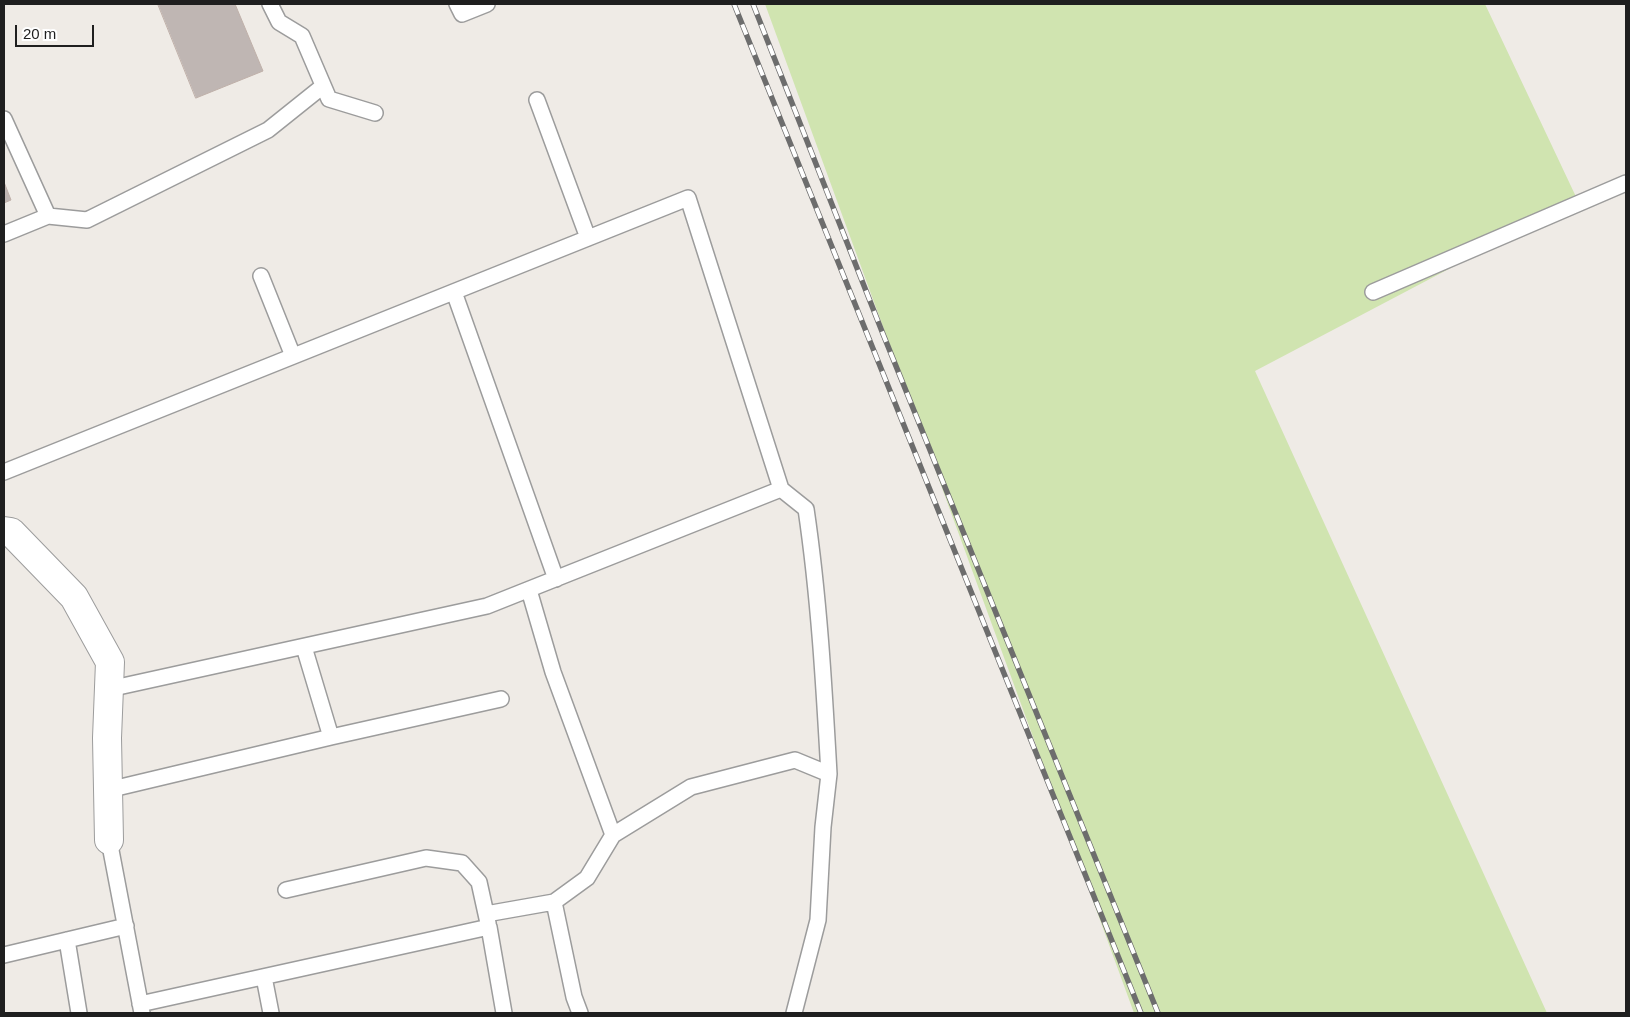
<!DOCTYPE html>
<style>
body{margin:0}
#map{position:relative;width:1630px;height:1017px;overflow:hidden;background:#efebe6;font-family:Helvetica,sans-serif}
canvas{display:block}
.frame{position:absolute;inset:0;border:5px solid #1f1f1f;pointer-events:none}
.scale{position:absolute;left:15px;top:25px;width:79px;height:22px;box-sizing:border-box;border:2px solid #1f1f1f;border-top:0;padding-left:6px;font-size:15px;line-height:18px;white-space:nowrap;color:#1f1f1f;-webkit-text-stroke:4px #fff;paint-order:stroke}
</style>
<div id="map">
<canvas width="1630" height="1017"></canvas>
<div class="frame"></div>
<div class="scale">20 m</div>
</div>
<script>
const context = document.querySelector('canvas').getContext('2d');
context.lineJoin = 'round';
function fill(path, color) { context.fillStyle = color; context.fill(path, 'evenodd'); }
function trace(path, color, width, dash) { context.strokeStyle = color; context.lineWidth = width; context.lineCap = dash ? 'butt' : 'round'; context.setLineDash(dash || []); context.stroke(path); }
fill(new Path2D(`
 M765,4H1485L1578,201L1255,371L1547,1013H1134Z`), '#d0e4b0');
const building = new Path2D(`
 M158,4H235L263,71L196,98Z
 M4,182L11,200L4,203Z`);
fill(building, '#bfb6b3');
trace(building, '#bfb0a9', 1);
const lane = new Path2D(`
 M270,4L279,22L302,36L329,99L375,113
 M457,4L462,14L487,4
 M537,100L588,238
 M4,119L48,216L4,234
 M48,216L87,220L268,130L323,86
 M261,276L293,356
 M454,292L556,579
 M1373,292L1626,183
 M4,472L688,198L781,489L487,606L109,689
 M781,489L806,509C819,597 824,685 829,774
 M331,737L501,699
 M108,790L331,737L304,647
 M613,835L691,787L795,760L829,774L823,827L818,920L794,1013
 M109,840L142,1013
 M286,890L426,858L462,863L479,882L488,923
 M554,902L574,997L580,1013
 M486,914L554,902L587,878L613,835L553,672L529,590
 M67,940L79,1013
 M4,955L126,926
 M264,977L271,1013
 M140,1004L489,927L504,1013`);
const street = new Path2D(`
 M4,531L11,532L74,597L110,662L107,738L109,840`);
trace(lane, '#9c9c9c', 18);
trace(street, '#9c9c9c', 30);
trace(lane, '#fff', 15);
trace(street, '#fff', 28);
const rail = new Path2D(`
 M734,4L1141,1013
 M753,4L883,334L1158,1013`);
trace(rail, '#6d6d6d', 5.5);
trace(rail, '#fff', 4, [11]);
</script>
